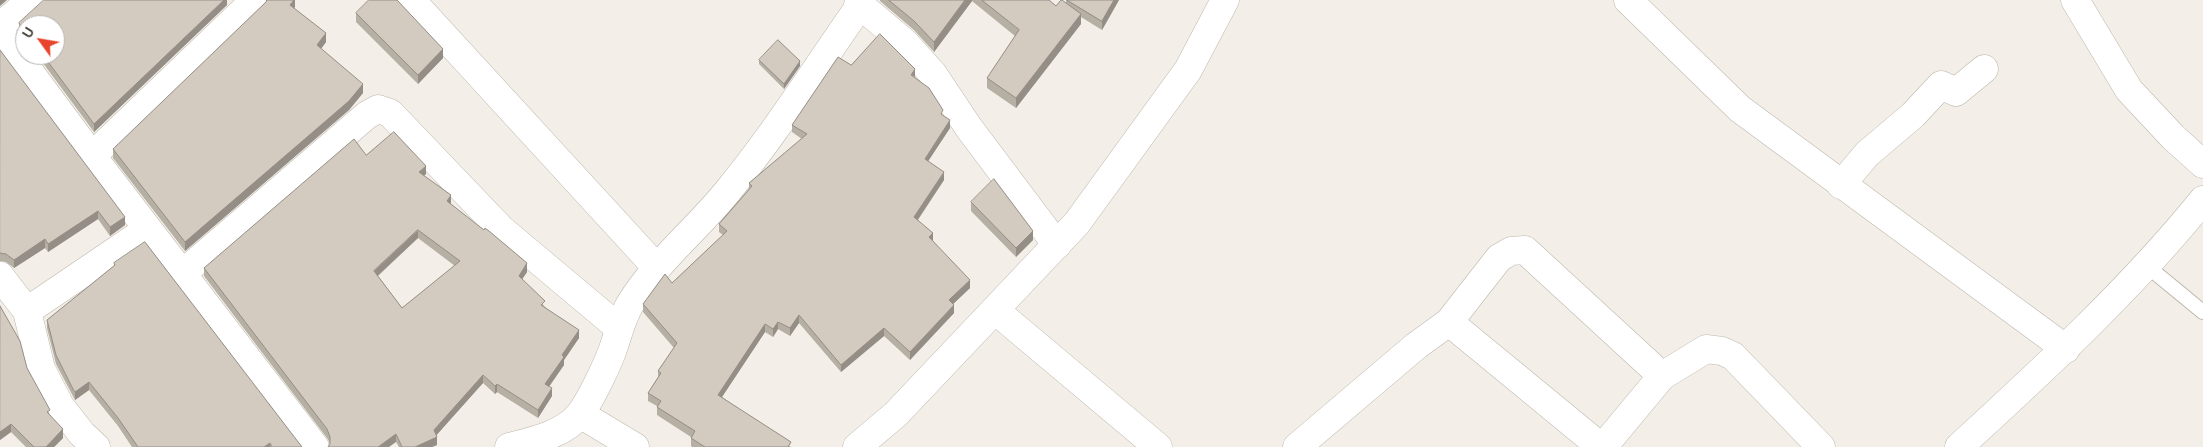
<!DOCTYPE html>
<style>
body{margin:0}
#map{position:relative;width:2203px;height:447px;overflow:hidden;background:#f3efe8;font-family:"DM Sans",sans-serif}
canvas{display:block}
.north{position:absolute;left:15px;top:15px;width:50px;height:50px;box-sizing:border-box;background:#fff;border:1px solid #b5b3af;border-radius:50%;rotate:302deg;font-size:14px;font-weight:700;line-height:20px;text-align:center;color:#464038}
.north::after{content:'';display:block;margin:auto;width:18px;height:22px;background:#e7442b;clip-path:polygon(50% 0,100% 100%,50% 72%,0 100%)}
</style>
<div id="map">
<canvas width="2203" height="447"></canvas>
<div class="north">U</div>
</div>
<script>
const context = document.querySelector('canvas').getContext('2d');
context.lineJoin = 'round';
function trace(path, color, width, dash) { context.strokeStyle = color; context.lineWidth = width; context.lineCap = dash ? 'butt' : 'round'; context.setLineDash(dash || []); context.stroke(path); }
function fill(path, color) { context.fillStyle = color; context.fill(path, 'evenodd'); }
const lane = new Path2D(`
 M2147,266L2203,312`);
const street = new Path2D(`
 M411,0L657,268
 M1628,0L1740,109L2066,349
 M2075,0L2129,90L2173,137L2203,164
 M859,4L904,42L933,74L969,128L1057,245
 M0,26L32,0
 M0,32L92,156L315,447
 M92,156L255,0
 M1841,185L1867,154L1913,115L1941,85L1956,92L1984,69
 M183,273L367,115L378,109L390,113L501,229L619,328
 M0,276L27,311L41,369L60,406L82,434L96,447
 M27,311L148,229
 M996,311L1158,447
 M1449,322L1601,447
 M580,414L635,447
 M509,447C533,441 565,434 580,414C590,401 609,362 614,346C619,331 622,318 630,304C656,262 696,230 727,192C775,134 814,71 857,10L859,0
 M857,447L896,414L1077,223L1188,70L1225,0
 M1297,447L1416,346L1449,322L1499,258L1511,251L1525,250L1662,376
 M1603,447L1662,376L1706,349L1722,351L1733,356L1821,447
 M1959,447C2045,368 2130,290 2203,200`);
trace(lane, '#bdb7ac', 16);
trace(street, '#bdb7ac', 29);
trace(lane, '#fff', 14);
trace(street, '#fff', 28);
fill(new Path2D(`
 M227,0V5L94,132L37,55H55L25,25V39L19,31V23Z
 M295,0V7L294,8L326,42L321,49L363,93L349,110L185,251L113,158V149Z
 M880,0H1049L1056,6L1066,3V0H1119L1102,30L1081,17V24L1016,108L987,88V78L1015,36L972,1L934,52L914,30L880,1Z
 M356,13L443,58L418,84L356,22Z
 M0,50L125,225L110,236L98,219L48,252L45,248L14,268L6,262L0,261Z
 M759,60L800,66L784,89L759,64Z
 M851,65L915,77L943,116L950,128L928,161L944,180L918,220L933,241L970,288L953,304L954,313L910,360L884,336L841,372L799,323L790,336L778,329L773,337L765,332L722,397L791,447H692L691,446V437L657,415V406L648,401V393L658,377V371L674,348L643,312V304L672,283L723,235L719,232V224L749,189V183L802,139L792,132V125Z
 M366,155L426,174L424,176L451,203V204L527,272L522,279L545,307L579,338L564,360V365L549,387L552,396L538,418L497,392L495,394L483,383L436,435L437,445L432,447H399L396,442L330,443L327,438L204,276V268ZM418,238L455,266L402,308L378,276Z
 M971,202L1033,240L1016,257L971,211Z
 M114,263L302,447H132L118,426L89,390L75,400L56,364L47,328V320L114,266Z
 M0,306L27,368L50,415L63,438L54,447H26L11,432L0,440Z`), '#b5afa4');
fill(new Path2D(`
 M0,0H7L0,6Z
 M224,0H227V5L94,132V124Z
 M294,0H295V7L290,14V5Z
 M965,0H972V1L934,52V42Z
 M1114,0H1119L1102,30V21Z
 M1081,14V24L1016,108V98Z
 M326,33V42L317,54V45Z
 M443,49V58L418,84V75Z
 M800,61V66L784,89V84Z
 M915,69V77L911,75Z
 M363,84V93L349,110L185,251V242Z
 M950,120V128L925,166V159Z
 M426,166V174L419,180V172Z
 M944,172V180L914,225V217Z
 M451,195V203L447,209V201Z
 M98,211V219L48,252V244Z
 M125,217V225L110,236V227Z
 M418,230V238L374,279V271Z
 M1033,231V240L1016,257V248Z
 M933,233V241L929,245V237Z
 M45,239V248L14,268V260Z
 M527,263V272L519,284V276Z
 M970,280V288L949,308V300Z
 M954,305V313L910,360V352Z
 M799,315V323L790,336V328Z
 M778,322V329L773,337V329Z
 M765,324V332L718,403V395Z
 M884,328V336L841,372V365Z
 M579,330V338L564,360V365L545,392V384L562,355Z
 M483,375V383L434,438V430Z
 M89,382V390L75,400V392Z
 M497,384V392L495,394V386Z
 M552,388V396L538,418V410Z
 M11,424V432L0,440V432Z
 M63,429V438L54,447H46Z
 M396,434V442L389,447H378Z
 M437,437V445L432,447H415Z
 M270,443V447H264Z`), '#948e86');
const building = new Path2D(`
 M44,0H224L94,124L43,55H55V25H25V31L19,23Z
 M267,0H294L290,5L326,33L317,45L363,84L349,101L185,242L113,149L266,2Z
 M369,0H397L443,49L418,75L356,13Z
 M889,0H965L934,42L914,21Z
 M982,0H1049L1056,6L1061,0H1062L1081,14L1016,98L987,78L1019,30Z
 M1067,0H1114L1102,21Z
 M880,34L915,69L911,75L929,88L943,110L941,114L950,120L925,159L944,172L914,217L933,233L929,237L970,280L949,300L954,305L910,352L884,328L841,365L799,315L790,328L778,322L773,329L765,324L718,395L791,442L788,447H705L691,438L695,431L657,407L661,401L648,393L661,373L658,371L677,343L643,304L665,274L672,283L727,231L719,224L752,186L749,183L807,134L792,125L838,57L851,65Z
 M778,40L800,61L784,84L759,60Z
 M0,50L125,217L110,227L98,211L48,244L45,239L14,260L6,254L0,253Z
 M394,132L426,166L419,172L451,195L447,201L484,230L485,228L489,231L527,263L519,276L545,301L541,305L579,330L562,355L564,357L545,384L552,388L538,410L497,384L495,386L483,375L434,430L437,437L415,447H402L396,434L378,447H328L330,444V437L327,429L204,268L354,139L366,155ZM418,230L460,261L402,308L374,271Z
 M994,179L1033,231L1016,248L971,202Z
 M145,242L302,447H272L270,443L264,447H138L118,418L89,382L75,392L73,389L56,355L47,320L115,265L114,263Z
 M0,306L20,341L27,368L50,410L47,412L63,429L46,447H34L11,424L0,432Z`);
fill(building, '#d3cbbf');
trace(building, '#948e86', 1);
</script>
